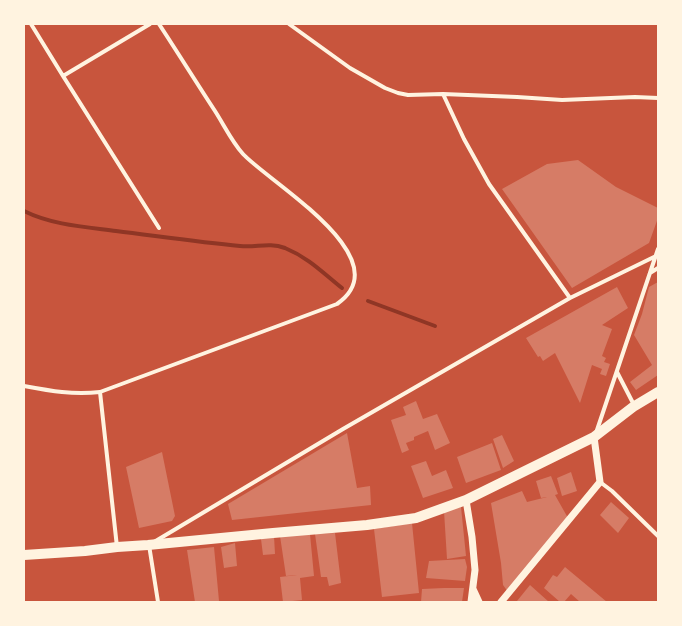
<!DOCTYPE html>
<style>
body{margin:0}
#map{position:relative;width:682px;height:626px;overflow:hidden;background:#c8553d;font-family:"Alegreya Sans",sans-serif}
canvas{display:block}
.frame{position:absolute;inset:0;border:25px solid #fff3e0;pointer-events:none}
</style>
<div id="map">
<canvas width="682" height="626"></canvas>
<div class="frame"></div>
</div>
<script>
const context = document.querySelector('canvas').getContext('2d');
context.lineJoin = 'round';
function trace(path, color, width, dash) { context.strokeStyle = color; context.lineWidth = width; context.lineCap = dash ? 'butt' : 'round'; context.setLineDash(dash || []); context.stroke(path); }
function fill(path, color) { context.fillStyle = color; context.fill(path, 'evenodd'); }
trace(new Path2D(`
 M24,211C52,225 85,227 116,231C157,236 198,242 240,246C256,248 268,242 285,248C309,258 322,272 342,288
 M368,301L435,326`), '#8f3625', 4);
fill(new Path2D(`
 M578,160L616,187L658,208V218L649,243L572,288L502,189L547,164Z
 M658,282V375L636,390L630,382L652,365L634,335L642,314L649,287Z
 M617,287L628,308L602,325L612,329L602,356L606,358L604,362L610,364L606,376L600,374L602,369L592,365L580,403L555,353L543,361L540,356L538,357L526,338Z
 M416,401L423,419L437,414L450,443L435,450L428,431L414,437V440L406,443L409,450L402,453L391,420L406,415L403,407Z
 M347,433L357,488L370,486L371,505L232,520L228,504Z
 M502,435L514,461L503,468L493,439Z
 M492,443L501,470L466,483L457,457Z
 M162,452L175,516L172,521L139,528L126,467Z
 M426,461L432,476L446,470L453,488L423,498L411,466Z
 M571,472L577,491L562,496L557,478Z
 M551,476L558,494L555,495L568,518L508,592L503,585L501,563L491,503L522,491L527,502L547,497L541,498L536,481Z
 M611,502L629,518L618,533L600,515Z
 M461,507L466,556L447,559L444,511Z
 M412,523L419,593L382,597L374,529Z
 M335,533L341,583L329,586L327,577H321L315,534Z
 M310,534L314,576L300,578L302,600L283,602L280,577L297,575L286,576L280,536Z
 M274,536L275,554L263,555L261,539Z
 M235,543L237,566L224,568L221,547Z
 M214,547L219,601L195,602L187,550Z
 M465,559L467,567L465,581L426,578L429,561Z
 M565,567L607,602H580L571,594L564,602H560L544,588L553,575L557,577Z
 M530,585L549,602H518L517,601Z
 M444,588H464L462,602H421L422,589Z`), '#d67c66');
trace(new Path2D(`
 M31,24L63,76L159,228
 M289,24L350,68L385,88L398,93L408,95L443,94L517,97L562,100L635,97L658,98
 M63,76L150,24
 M443,94L464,139L489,184L570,298
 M650,273L658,268
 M617,372L634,405
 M24,386C51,391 73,395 100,392L337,304C402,259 270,183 243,154C232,142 224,125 215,111C196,82 178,53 159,24
 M100,392L117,547
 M596,433L658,249
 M600,482L612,491L658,536
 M154,542L343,429L518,328L570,298L656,256
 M149,545L158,602`), '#fff3e0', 4);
trace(new Path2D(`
 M466,500L472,537L475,570L471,602
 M473,589L479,602
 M501,602L600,482L594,437`), '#fff3e0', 7);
trace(new Path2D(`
 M24,555L85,551L117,547L148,545L273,533L367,525L416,518L466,500L594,437L633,407L658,392`), '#fff3e0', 10);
</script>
